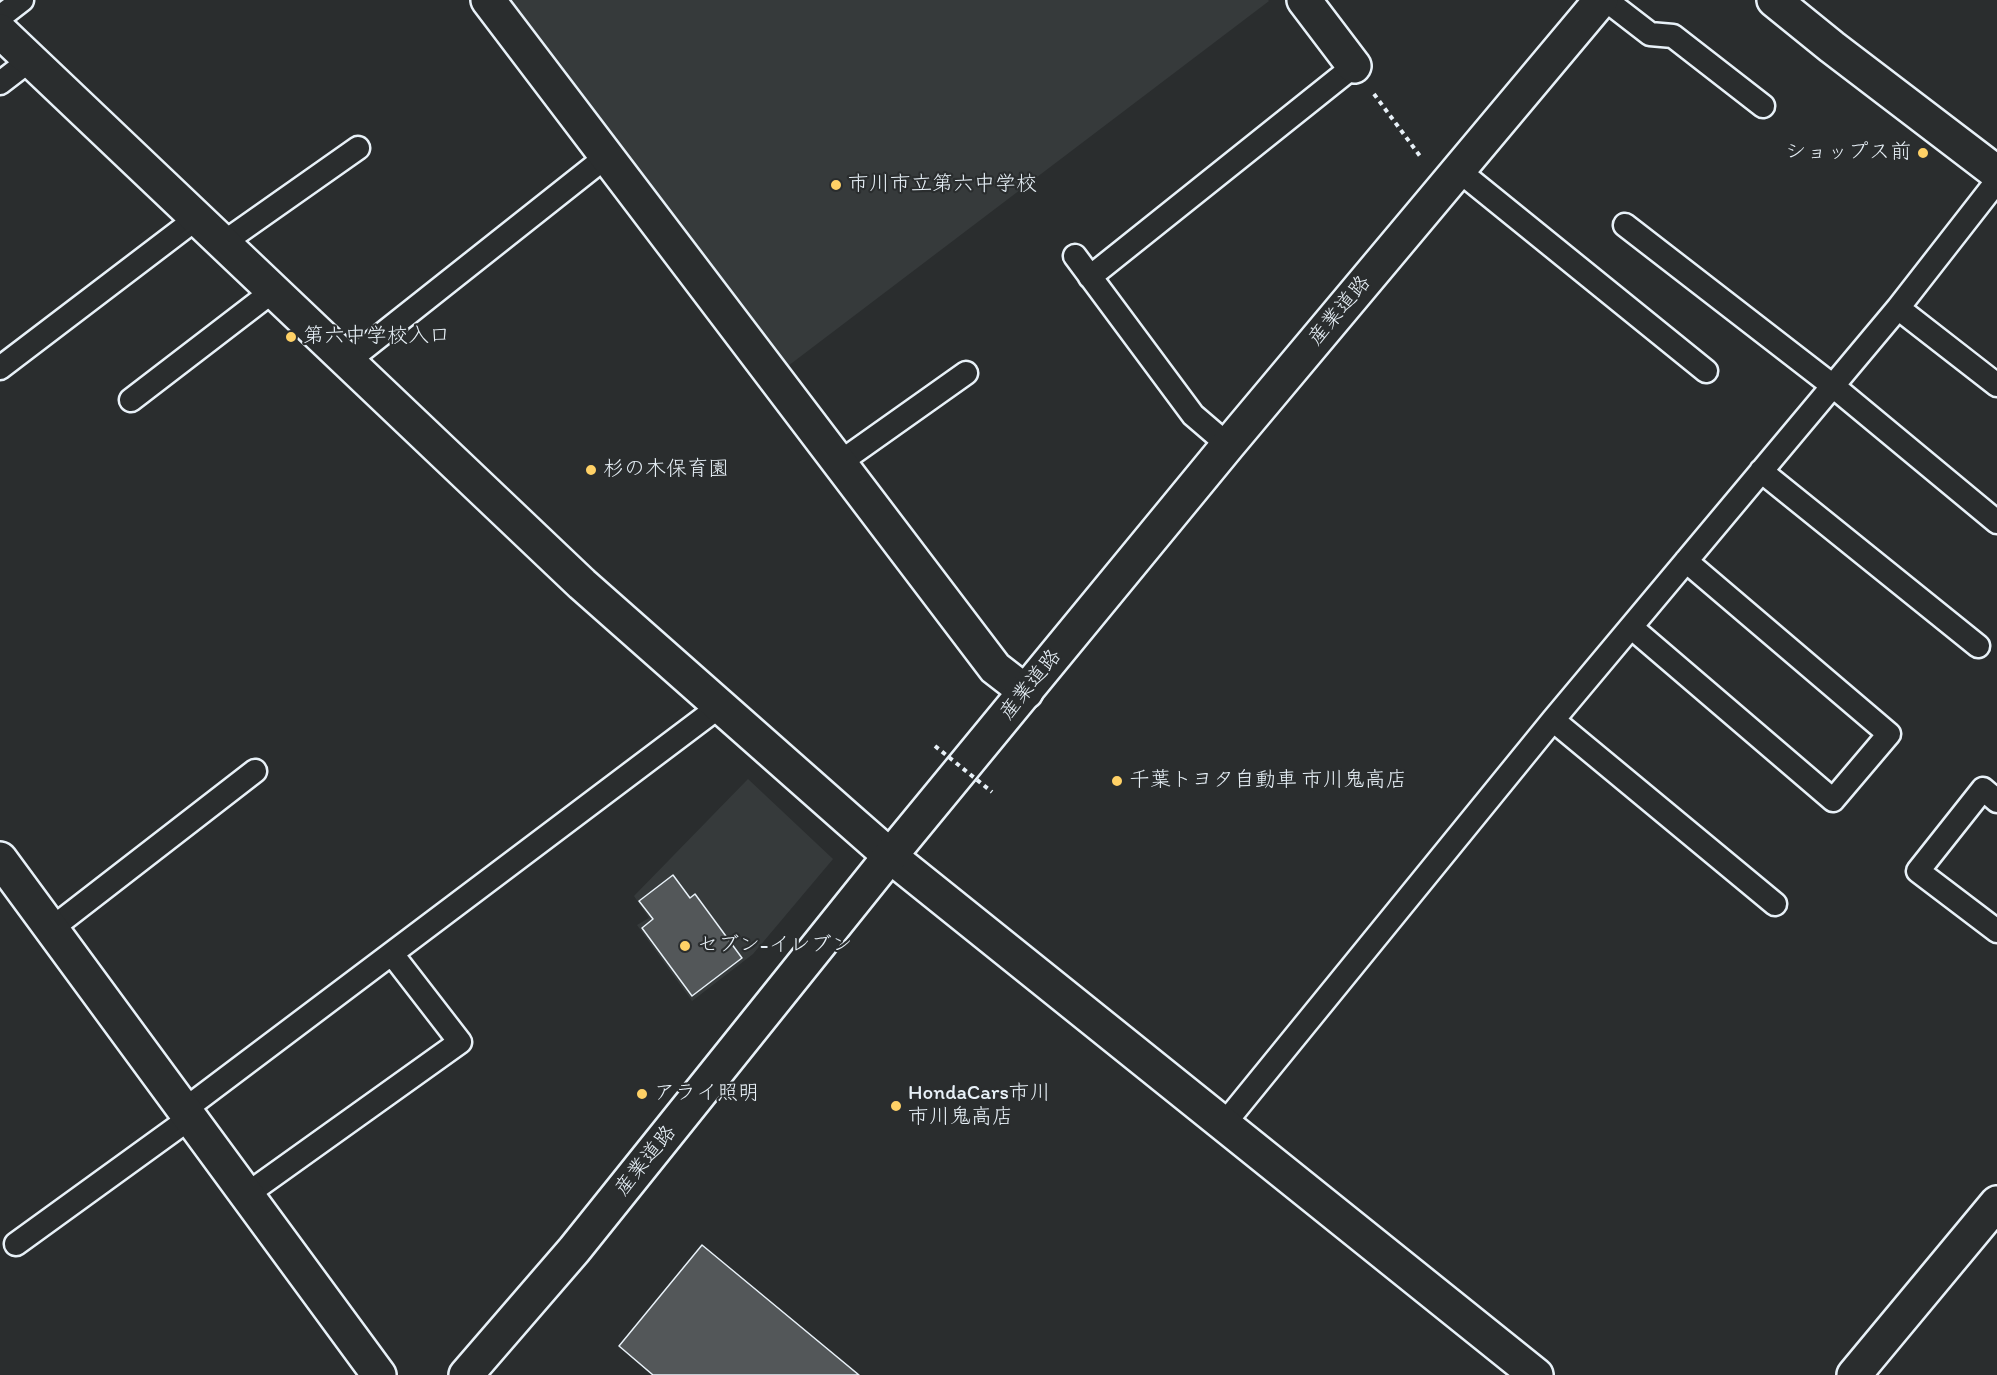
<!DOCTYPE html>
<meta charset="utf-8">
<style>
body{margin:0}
canvas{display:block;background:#2a2d2e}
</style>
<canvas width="1997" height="1375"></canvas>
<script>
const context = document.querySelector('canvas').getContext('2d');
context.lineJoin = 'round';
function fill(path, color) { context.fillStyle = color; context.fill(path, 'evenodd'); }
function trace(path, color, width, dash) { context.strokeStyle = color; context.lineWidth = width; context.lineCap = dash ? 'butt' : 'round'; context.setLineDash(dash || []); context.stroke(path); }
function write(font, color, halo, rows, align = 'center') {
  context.font = font + ' Itim,"Klee One",sans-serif'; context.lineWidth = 4.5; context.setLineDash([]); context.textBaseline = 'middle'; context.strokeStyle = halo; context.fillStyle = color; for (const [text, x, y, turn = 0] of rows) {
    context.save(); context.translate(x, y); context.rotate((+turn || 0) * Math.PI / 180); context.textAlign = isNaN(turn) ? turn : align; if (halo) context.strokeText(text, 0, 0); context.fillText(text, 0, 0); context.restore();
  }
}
fill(new Path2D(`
 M508,0H1268L1269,1L784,369Z
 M748,779L833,859L753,954L692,1001L637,925L649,918L634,896Z`), '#363a3b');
const building = new Path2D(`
 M673,875L690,898L695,894L742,958L692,996L642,928L653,919L639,901Z
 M702,1245L859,1375H653L619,1346Z`);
fill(building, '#535759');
trace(building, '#e8f1f8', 1.5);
const service = new Path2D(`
 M1606,0L1650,34L1673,36L1763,106
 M0,17L22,0
 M0,83L30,60
 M1458,170L1706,371
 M1625,225L1833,386L1997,522
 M223,243L358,148
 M1075,256L1193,415L1228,445
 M1090,277L1354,66
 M1898,308L1997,385
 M347,362L607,156
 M0,368L197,218
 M131,400L273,291
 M839,463L966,373
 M1761,471L1978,646
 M1631,627L1833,800L1889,734L1686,561
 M1553,720L1775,904
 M1997,801L1983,789L1918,871L1997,931
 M51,929L255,771
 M184,1110L720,706
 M1224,1124L1553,720L1898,308L1997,181
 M246,1195L460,1042L392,954
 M16,1244L190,1118`);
const minor = new Path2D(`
 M488,0L995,668L1026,692
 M1304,0L1354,66
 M0,859L379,1375
 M1854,1375L1997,1203`);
const tertiary = new Path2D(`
 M1774,0L1832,47L1997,173
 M0,31L582,584L849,820L890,856L1536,1375`);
const secondary = new Path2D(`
 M466,1375L574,1250L890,856L1228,445L1601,0`);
trace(service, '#e8f1f8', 27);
trace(minor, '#e8f1f8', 38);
trace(tertiary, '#e8f1f8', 38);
trace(secondary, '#e8f1f8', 38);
trace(new Path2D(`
 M1374,94L1420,156`), '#e8f1f8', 4, [4.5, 4.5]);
trace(service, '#2a2d2e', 22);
trace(minor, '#2a2d2e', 33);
trace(tertiary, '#2a2d2e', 33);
trace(secondary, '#2a2d2e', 33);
trace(new Path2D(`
 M935,746L992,792`), '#e8f1f8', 4, [4.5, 4.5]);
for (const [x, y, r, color] of [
 [1923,153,6,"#ffd166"],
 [836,185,6,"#ffd166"],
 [291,337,6,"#ffd166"],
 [591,470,6,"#ffd166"],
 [1117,781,6,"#ffd166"],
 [685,946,6,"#ffd166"],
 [642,1094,6,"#ffd166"],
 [896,1106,6,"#ffd166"]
]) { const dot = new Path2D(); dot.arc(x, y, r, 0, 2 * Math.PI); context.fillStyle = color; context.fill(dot); trace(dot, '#2a2d2e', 2); }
write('21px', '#e8f1f8', '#2a2d2e', [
 ["ショップス前",1911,153,"right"],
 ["市川市立第六中学校",848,185],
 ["第六中学校入口",303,337],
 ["杉の木保育園",603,470],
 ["千葉トヨタ自動車 市川鬼高店",1129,781],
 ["セブン-イレブン",697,946],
 ["アライ照明",654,1094],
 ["HondaCars市川",908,1094],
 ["市川鬼高店",908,1118]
], 'left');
write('21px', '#e8f1f8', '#2a2d2e', [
 ["産業道路",1340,311,-50],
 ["産業道路",1031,685,-51],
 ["産業道路",646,1161,-51]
]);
</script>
